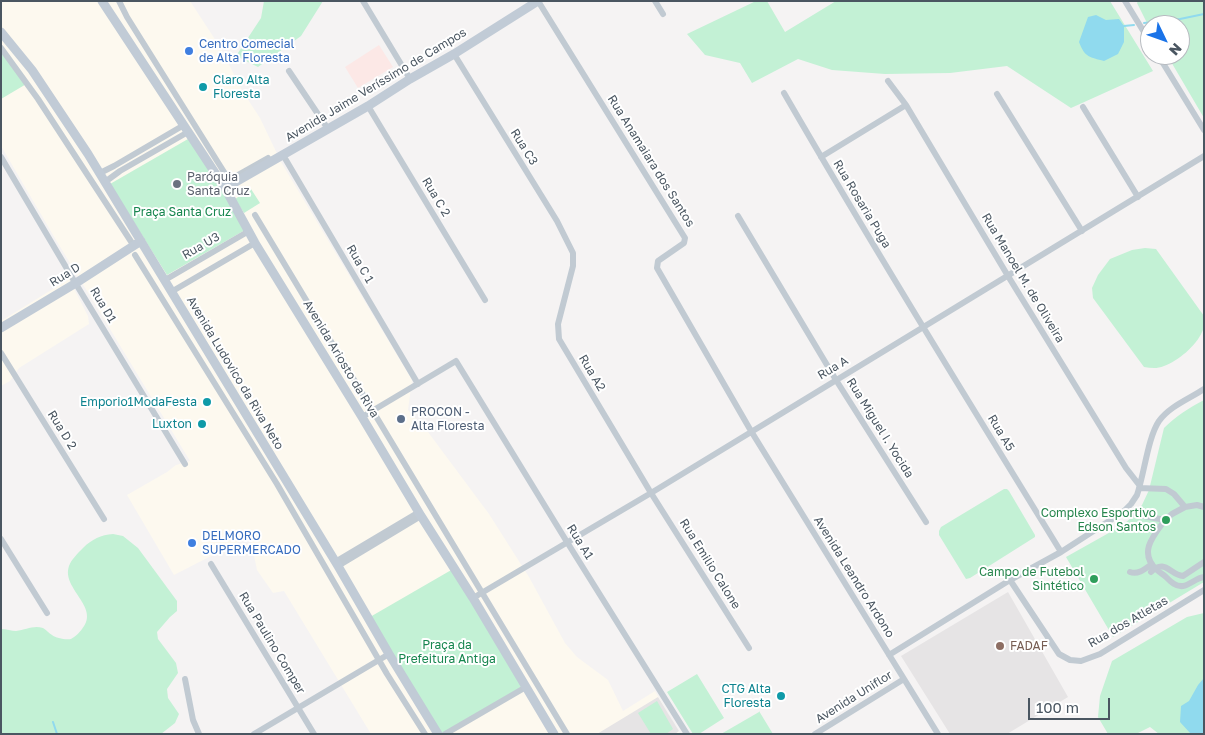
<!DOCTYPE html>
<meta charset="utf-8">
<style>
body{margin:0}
#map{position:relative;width:1205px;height:735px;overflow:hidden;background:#f5f3f3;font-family:"Golos Text",sans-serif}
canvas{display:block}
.frame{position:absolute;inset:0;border:2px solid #4a5661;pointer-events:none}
.north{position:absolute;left:1140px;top:15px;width:50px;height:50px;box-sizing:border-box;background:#fff;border:1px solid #b7bbc0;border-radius:50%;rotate:132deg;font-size:14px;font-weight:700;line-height:20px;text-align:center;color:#4a5661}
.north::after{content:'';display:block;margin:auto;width:18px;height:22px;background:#1a73e8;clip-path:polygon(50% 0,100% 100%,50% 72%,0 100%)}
.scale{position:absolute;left:1028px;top:698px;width:82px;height:22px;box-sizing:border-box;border:2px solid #4a5661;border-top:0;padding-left:6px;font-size:15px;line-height:18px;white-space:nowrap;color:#4a5661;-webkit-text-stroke:4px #fff;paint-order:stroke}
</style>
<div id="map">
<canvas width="1205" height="735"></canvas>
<div class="frame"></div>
<div class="north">N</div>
<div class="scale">100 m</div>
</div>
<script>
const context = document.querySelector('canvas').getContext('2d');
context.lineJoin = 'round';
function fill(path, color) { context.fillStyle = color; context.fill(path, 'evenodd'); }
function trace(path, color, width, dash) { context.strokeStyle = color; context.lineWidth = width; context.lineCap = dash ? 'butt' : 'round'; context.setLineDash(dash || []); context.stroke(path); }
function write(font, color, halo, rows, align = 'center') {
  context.font = font + ' "Golos Text",sans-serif'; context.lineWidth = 4; context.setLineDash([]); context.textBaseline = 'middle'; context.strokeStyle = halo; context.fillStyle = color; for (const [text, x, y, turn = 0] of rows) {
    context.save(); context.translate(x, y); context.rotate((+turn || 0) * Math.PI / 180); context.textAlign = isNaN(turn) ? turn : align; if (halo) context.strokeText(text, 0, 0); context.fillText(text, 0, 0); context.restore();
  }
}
fill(new Path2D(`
 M1,1H190L220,47L243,92L260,118L281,162L412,380L408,410L428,432L489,514L529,577L565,643L577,657L608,680L623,711L655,691L680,734H371L284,591L273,593L257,570L250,536L174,575L127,495L167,472L176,465L190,461L56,240L1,146Z
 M69,279L88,316L89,324L19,368L10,381L1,386V321Z`), '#fdf9ef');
fill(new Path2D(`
 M1008,592L1068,697L1007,734H950L901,656Z
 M658,697L679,731L675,734H597Z`), '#e6e4e5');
fill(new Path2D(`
 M379,45L393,67L358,88L345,67Z`), '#fce8e6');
fill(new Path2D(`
 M264,1H323L301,36L258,67L236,56L261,18Z
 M756,1H767L785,32L836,1H1110L1153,71L1071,108L1007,66L950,73L885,74L832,70L798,59L752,83L740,63L705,55L687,34Z
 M1138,1H1204V118L1170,60V55H1180V25H1150V29L1137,3Z
 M1,46L28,83L1,99Z
 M188,139L225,191L245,230L167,275L110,184Z
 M251,189L260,203L244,213L235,199Z
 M1145,248L1156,249L1204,316C1204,321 1205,327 1202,332C1196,346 1178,361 1164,366C1157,369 1151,368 1144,367L1093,298L1092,288L1098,275L1110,259L1132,250Z
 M1204,400V582L1113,637L1066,557L1123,525L1134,515L1142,505L1149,490L1164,428C1176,416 1189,408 1204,400Z
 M1004,489H1007L1009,491L1035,535V537L970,578L966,579L939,535V531L941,527Z
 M113,534L123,536L138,548L177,601V611L170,617L157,632L158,639L176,663L178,673L167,689L168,698L179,714L175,723L161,734H1V629C6,629 12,631 16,631C26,630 33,625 43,628C47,630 48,633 52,635C56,638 65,640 71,639C75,637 80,632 82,629C101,607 61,589 69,566C71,560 78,553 83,548C92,539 101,535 113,534Z
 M453,569L523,686L441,734L370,617Z
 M1204,613V734H1159L1150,727L1136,734H1108L1098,717L1100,696L1112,661L1187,617Z
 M697,674L724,718L699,734H693L667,692Z
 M657,701L673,729L666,734H651L638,713Z
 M759,711L773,734H721L759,712Z`), '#c3f1d5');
fill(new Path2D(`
 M1096,15L1106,20L1119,19L1124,26V42L1118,54L1104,61C1090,57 1085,58 1079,42L1088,17Z
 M1204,678V734H1191L1180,722L1181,706L1189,701L1198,685Z`), '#90daee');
trace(new Path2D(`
 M1144,23L1180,19L1204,14
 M1124,26L1134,25
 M53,722L57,734`), '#90daee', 2);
trace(new Path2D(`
 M119,1L127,17L229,180L268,158
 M363,1L410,79
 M538,1L685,238L684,243L658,261L657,268L751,431L938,734
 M655,1L663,14
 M1125,1L1150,42
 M1,48L38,99L132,243
 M454,54L557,221L573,253V266L558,324L559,339L651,493L749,648
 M1158,55L1204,130
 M289,71L328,129
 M888,81L906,105L1008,276L1126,468L1140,486
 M784,93C873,247 967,399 1061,552
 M997,94L1082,231
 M368,106L485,300
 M1083,107L1138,197
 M283,155L418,384
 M1,157L73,279L185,464
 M821,157L906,105
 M100,173L114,166L184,125
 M105,182L120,171L188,132
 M255,215L567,734
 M738,216L836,380L926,522
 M135,255L277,484L387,674L425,734
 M165,280L249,231
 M171,292L255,243
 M1,353L104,519
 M362,417L456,361L567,542L687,734
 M1139,488L1166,489L1174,494L1185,507L1197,505L1204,507
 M1123,512L1165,520L1172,514L1185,507
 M1165,520C1153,536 1138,553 1157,570C1160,573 1163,574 1166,577C1171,582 1176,587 1183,586C1190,585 1196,578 1204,577
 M1,539L47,613
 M335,562L419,512
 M211,564L314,734
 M338,566L421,516
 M1130,572C1138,575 1145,569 1152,564
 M1151,572C1165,558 1170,575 1183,576L1204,562
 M1010,580L1059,654L1070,660L1081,661L1100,654L1204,590
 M473,598L651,493L1204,156
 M889,655L1010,580L1061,552L1123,512L1131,504L1137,495C1144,475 1148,437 1159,421C1170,406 1189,399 1204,389
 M185,679L193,720L199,734
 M254,734L389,654
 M445,734L526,687
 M815,734L904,679`), '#c1cad2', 6);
trace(new Path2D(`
 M102,1L225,188L255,243L362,417L421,516L473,598L554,734
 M1,32L32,70L88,154L338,566L389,654L438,734
 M225,188L368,106L410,79L454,54L538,1
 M1,328L76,283L141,241`), '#c1cbd6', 9);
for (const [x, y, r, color] of [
 [189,51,5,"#3f7fe0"],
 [203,87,5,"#0f9aa8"],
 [177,184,5,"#6b7280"],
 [207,402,5,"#0f9aa8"],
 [401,419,5,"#5c6f8a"],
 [202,424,5,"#0f9aa8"],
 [1166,520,5,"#2e9e5b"],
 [192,543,5,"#3f7fe0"],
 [1094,579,5,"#2e9e5b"],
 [1000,646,5,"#8d6e63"],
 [781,696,5,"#0f9aa8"]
]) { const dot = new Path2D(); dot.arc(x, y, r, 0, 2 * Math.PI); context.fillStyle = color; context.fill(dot); trace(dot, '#fff', 2); }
write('12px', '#366cbe', '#fff', [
 ["Centro Comecial",199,44],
 ["de Alta Floresta",199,58],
 ["DELMORO",202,536],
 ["SUPERMERCADO",202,550]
], 'left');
write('12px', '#0d838f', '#fff', [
 ["Claro Alta",213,80,"left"],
 ["Floresta",213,94,"left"],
 ["Emporio1ModaFesta",197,402],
 ["Luxton",192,424],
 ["CTG Alta",771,689],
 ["Floresta",771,703]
], 'right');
write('12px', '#4a5661', '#fff', [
 ["Avenida Jaime Veríssimo de Campos",376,85,-31],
 ["Rua C3",524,147,58],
 ["Rua Anamaiara dos Santos",651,161,58],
 ["Rua C 2",436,197,59],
 ["Rua Rosaria Puga",862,204,59],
 ["Rua U3",201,246,-30],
 ["Rua C 1",360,264,60],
 ["Rua D",65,275,-32],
 ["Rua Manoel M. de Oliveira",1023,278,59],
 ["Rua D1",103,305,59],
 ["Avenida Ariosto da Riva",341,359,59],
 ["Rua A",833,368,-31],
 ["Avenida Ludovico da Riva Neto",235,373,59],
 ["Rua A2",592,373,59],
 ["Rua Miguel I. Yocida",880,428,58],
 ["Rua D 2",62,430,58],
 ["Rua A5",1001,433,59],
 ["Rua A1",580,542,58],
 ["Rua Emilio Calone",710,564,58],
 ["Avenida Leandro Ardono",854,577,58],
 ["Rua dos Atletas",1128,622,-30],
 ["Rua Paulino Comper",272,643,59],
 ["Avenida Uniflor",854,697,-32]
]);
write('12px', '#5b616d', '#fff', [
 ["Paróquia",187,177],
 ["Santa Cruz",187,191]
], 'left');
write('12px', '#17864f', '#fff', [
 ["Praça Santa Cruz",182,212],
 ["Praça da",447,645],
 ["Prefeitura Antiga",447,659]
]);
write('12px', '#4e5e75', '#fff', [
 ["PROCON -",411,412],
 ["Alta Floresta",411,426]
], 'left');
write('12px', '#27864d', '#fff', [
 ["Complexo Esportivo",1156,513],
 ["Edson Santos",1156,527],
 ["Campo de Futebol",1084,572],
 ["Sintético",1084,586]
], 'right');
write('12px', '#785e54', '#fff', [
 ["FADAF",1010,646]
], 'left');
</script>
